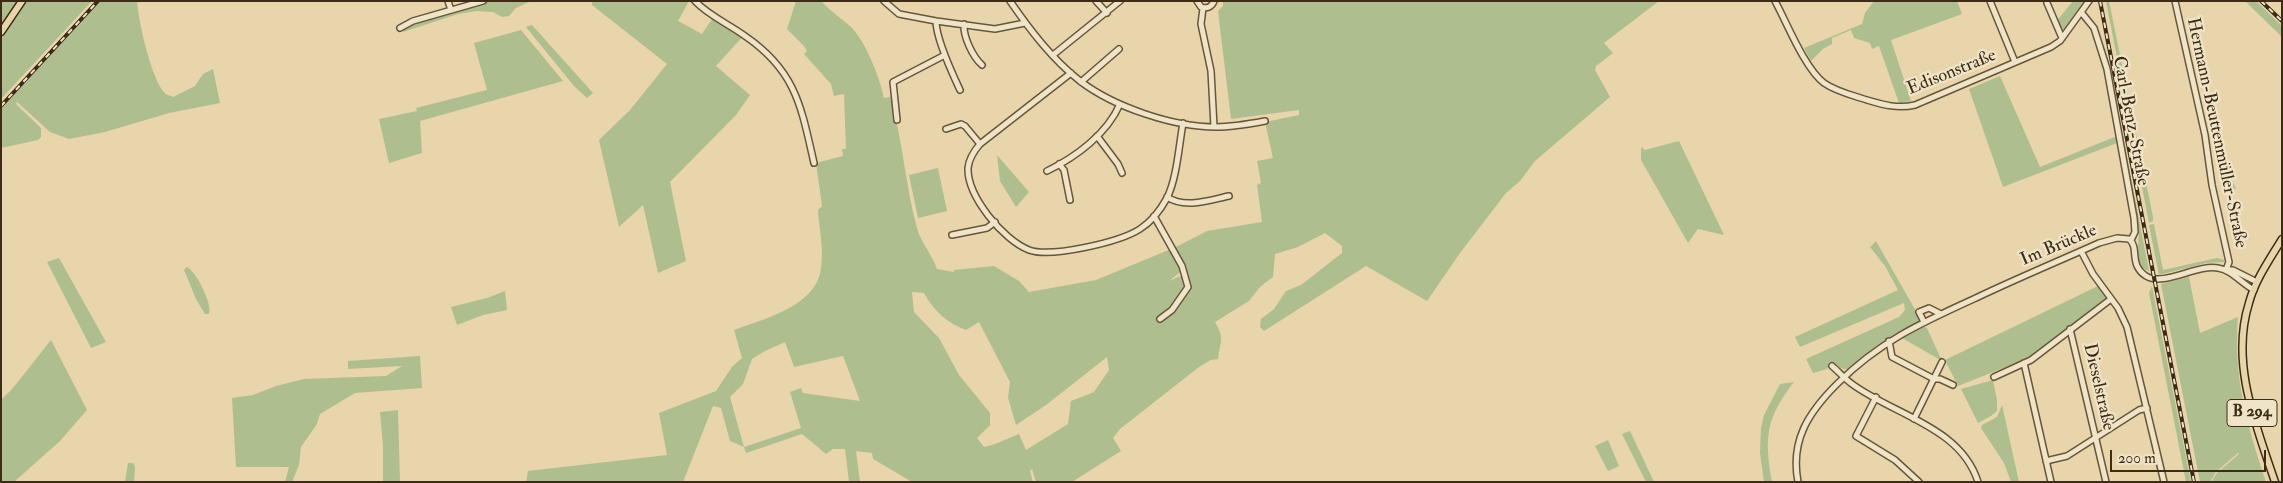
<!DOCTYPE html>
<meta charset="utf-8">
<style>
body{margin:0}
#map{position:relative;width:2283px;height:483px;overflow:hidden;background:#e8d5ab;font-family:"IM FELL Double Pica",serif}
canvas{display:block}
.frame{position:absolute;inset:0;border:2px solid #3d2b15;pointer-events:none}
.scale{position:absolute;left:2110px;top:450px;width:156px;height:22px;box-sizing:border-box;border:2px solid #3d2b15;border-top:0;padding-left:6px;font-size:15px;line-height:18px;white-space:nowrap;color:#3d2b15;-webkit-text-stroke:4px #f0e4c8;paint-order:stroke}
</style>
<div id="map">
<canvas width="2283" height="483"></canvas>
<div class="frame"></div>
<div class="scale">200 m</div>
</div>
<script>
const context = document.querySelector('canvas').getContext('2d');
context.lineJoin = 'round';
function fill(path, color) { context.fillStyle = color; context.fill(path, 'evenodd'); }
function trace(path, color, width, dash) { context.strokeStyle = color; context.lineWidth = width; context.lineCap = dash ? 'butt' : 'round'; context.setLineDash(dash || []); context.stroke(path); }
function write(font, color, halo, rows, align = 'center') {
  context.font = font + ' "IM FELL Double Pica",serif'; context.lineWidth = 4.5; context.setLineDash([]); context.textBaseline = 'middle'; context.strokeStyle = halo; context.fillStyle = color; for (const [text, x, y, turn = 0] of rows) {
    context.save(); context.translate(x, y); context.rotate((+turn || 0) * Math.PI / 180); context.textAlign = isNaN(turn) ? turn : align; if (halo) context.strokeText(text, 0, 0); context.fillText(text, 0, 0); context.restore();
  }
}
fill(new Path2D(`
 M1,1H18L1,27Z
 M25,1H92L1,99V38Z
 M100,1H137C138,19 152,83 166,94C167,95 172,96 173,97L195,86L203,74L213,69L220,103L169,113L105,132L69,139L50,132L17,102L16,104L41,128V137L38,140L1,148V109Z
 M487,1H531L516,8L509,16L502,17L493,12L477,11L458,14L403,32L402,28Z
 M592,1H689L678,21L702,34L714,16L744,35L716,66L750,95L736,115L670,182L686,261L658,273L643,205L619,227L599,140L630,110L667,64L592,5Z
 M796,1H821C830,11 841,18 851,27C866,42 880,78 884,98L890,97C903,139 905,185 917,228C921,243 932,254 937,269L954,272V270L994,266L1019,281L1029,292L1096,280L1171,249L1183,270L1169,281L1183,275L1192,286L1174,248L1207,231L1262,222L1257,185L1261,183L1257,161L1273,158L1265,122L1299,115V110L1231,119L1218,11L1223,6V1H1659L1604,43L1613,53L1596,66L1595,70L1610,97L1535,161L1520,181L1506,193L1460,253L1427,301L1366,266L1264,331L1260,327L1261,319L1274,309L1286,291L1301,285L1342,253V246L1325,233L1298,247L1275,254L1273,277L1260,287L1249,301L1215,322C1225,339 1220,342 1218,359L1211,360L1199,367L1120,429L1113,438L1121,451L1072,482H1036L1032,469L1030,471L1033,482H912L873,459L872,453L856,451L860,482H849L845,449H833L826,454L802,434L746,453L744,447L730,441L721,408L713,406L683,482H526L528,471L667,455L659,413L716,391L732,367L742,358L734,330C764,319 817,306 821,268C824,249 819,228 818,210L822,206L816,163L843,156L842,149H846L844,94L834,96L831,84L804,54L807,51L804,46L787,29ZM912,292L924,293C934,311 947,323 966,330L979,322L1010,382L1008,398L1016,425L1046,405L1107,357L1109,370L1094,392L1071,401L1068,424L1026,450L1019,434L995,444L984,447L977,438L990,425V413L959,375L939,338L914,312ZM785,342L794,367L843,356L860,401L803,393L801,388L790,392L801,428L744,447L730,397L743,384L752,359L765,351Z
 M1874,1H1957L1962,14L1891,40L1911,101L1899,103L1879,46L1872,49L1870,43L1854,38L1851,30L1832,38V44L1823,49L1811,61L1804,48L1862,24L1865,13Z
 M2073,1H2084L2063,30L2056,22Z
 M2106,1H2109L2153,217V221L2149,223Z
 M2245,1H2256L2282,26V37Z
 M532,25L593,93L587,98L574,86L526,27Z
 M521,30L563,81L420,121L422,153L389,163L379,119L417,111L416,108L487,90L474,43Z
 M2000,76L2040,167L2117,136V143L2003,187L1969,89Z
 M2112,79L2149,271L2142,268L2137,259L2139,233Z
 M1679,141L1724,235L1698,229L1688,243L1641,160V147L1645,150Z
 M997,155L1029,192L1016,207L1000,181Z
 M2222,158L2236,189L2223,190L2218,159Z
 M938,168L947,211L918,218L909,175Z
 M2154,224L2163,270L2217,258L2224,260V262L2206,263L2159,275L2149,225Z
 M1876,241L1921,320L1886,340L1849,369H1843L1830,362L1827,369L1813,373L1806,359L1899,317L1905,310L1904,303L1800,347L1795,337L1898,290L1885,266L1870,247Z
 M59,258L106,342L91,348L47,262Z
 M187,267C196,271 213,305 209,314H205L196,299L184,270Z
 M2189,277L2200,333L2238,317C2233,377 2247,425 2266,482H2211L2217,473L2239,454L2238,453L2216,472L2210,482H2200L2161,284Z
 M2098,286L2106,296L2105,303L2024,363H2016L1958,386L1945,360Z
 M2152,286L2191,482H2186L2149,293Z
 M505,291L507,310L483,315L457,325L451,307L487,298Z
 M1924,327L1927,328L1942,361L1902,338Z
 M51,340L87,410L60,441L14,482H1V400L13,388Z
 M420,356L422,388L355,393L320,414L317,424L301,447L299,465L292,482H285L289,467H236L232,398L253,395L276,386L304,379L386,376L402,366L348,369V361Z
 M1993,380L1997,400V411L1991,416L1978,423L1961,389Z
 M1794,382C1766,418 1764,437 1772,482H1764L1760,453L1761,428L1764,415L1780,384Z
 M2002,405L2019,482H2011L2004,463L1981,428L1982,425L1997,417Z
 M398,410L400,482H383V446L380,412Z
 M1630,431L1654,482H1646L1622,434Z
 M1608,440L1619,466L1608,471L1595,446Z
 M128,463H133L135,467L134,482H125Z`), '#afbe8e');
const minor = new Path2D(`
 M448,1L451,10
 M695,1C709,16 729,24 745,36C796,71 801,106 814,163
 M884,1L899,14L936,21L995,29L1025,23
 M1010,1C1030,30 1052,59 1080,81C1114,107 1173,127 1216,127C1232,127 1249,124 1265,121
 M1096,1L1107,13
 M1197,1L1201,7C1207,9 1212,7 1214,1
 M1775,1C1787,23 1805,69 1824,83C1837,92 1852,95 1867,100C1884,105 1898,109 1915,105L2051,47L2060,41L2089,1
 M1990,1L2015,62
 M2175,1L2205,135L2212,185L2229,262L2226,270
 M2047,3L2062,38
 M1203,8L1201,24L1211,71L1214,127
 M2081,12L2094,28L2107,69L2134,218L2135,232L2131,240
 M936,21C936,39 952,73 960,90
 M964,24C963,37 973,57 982,65
 M400,28L413,21L483,1
 M1053,55L1120,1
 M1071,73L980,144C974,151 969,158 968,168C967,196 1003,240 1029,250C1051,258 1120,242 1140,229C1151,222 1161,209 1167,198C1177,178 1179,145 1183,123
 M1081,82L1119,49
 M897,120L893,82L943,56
 M946,129L961,124L965,126L980,144
 M1097,136L1118,164L1122,173
 M1059,164L1064,170L1070,200
 M1047,171C1076,157 1107,134 1120,104
 M1167,197C1185,209 1210,200 1229,196
 M1154,216L1182,266L1188,287L1172,310L1160,319
 M952,235L987,228L995,222
 M2081,251L2093,274L2118,308L2127,327L2164,482
 M2227,270H2233L2257,282
 M1924,322L1919,312L1929,308L1941,314
 M2070,329L2106,482
 M1889,341L1892,357L1934,379H1940L1953,385
 M2024,363L2051,482
 M1832,366C1839,372 1845,379 1852,384C1894,415 1961,427 1978,482
 M1994,377L2031,360L2111,299
 M1876,397L1856,436L1895,460L1919,482
 M1914,419L1942,362
 M2046,461L2067,456L2139,410L2147,408
 M1798,482C1790,440 1809,412 1837,384C1880,341 1923,322 1978,297C2018,278 2059,261 2099,243L2117,238L2129,239C2140,248 2128,264 2146,276C2163,287 2197,264 2218,268C2232,270 2241,283 2254,290`);
const major = new Path2D(`
 M1,32L22,1
 M2275,482C2256,425 2230,363 2249,303C2255,280 2270,259 2282,239`);
trace(minor, '#68563a', 8);
trace(major, '#3d2b15', 9);
trace(minor, '#f0e4c8', 5);
trace(major, '#e8d5ab', 6);
const rail = new Path2D(`
 M2100,1L2194,482
 M2261,1L2282,21
 M1,106L98,1`);
trace(rail, '#3d2b15', 4);
trace(rail, '#f0e4c8', 2, [5.5]);
for (const [x, y, w] of [
 [2252,413,50]
]) { const box = new Path2D(); box.roundRect(x - w / 2, y - 13.5, w, 27, 4); context.fillStyle = '#f0e4c8'; context.fill(box); trace(box, '#3d2b15', 1); }
write('bold 16px', '#3d2b15', null, [
 ["B 294",2252,413]
]);
write('18px', '#3d2b15', '#f0e4c8', [
 ["Edisonstraße",1952,73,-22],
 ["Carl-Benz-Straße",2130,121,79],
 ["Hermann-Beuttenmüller-Straße",2216,133,78],
 ["Im Brückle",2059,246,-23],
 ["Dieselstraße",2098,387,77]
]);
</script>
